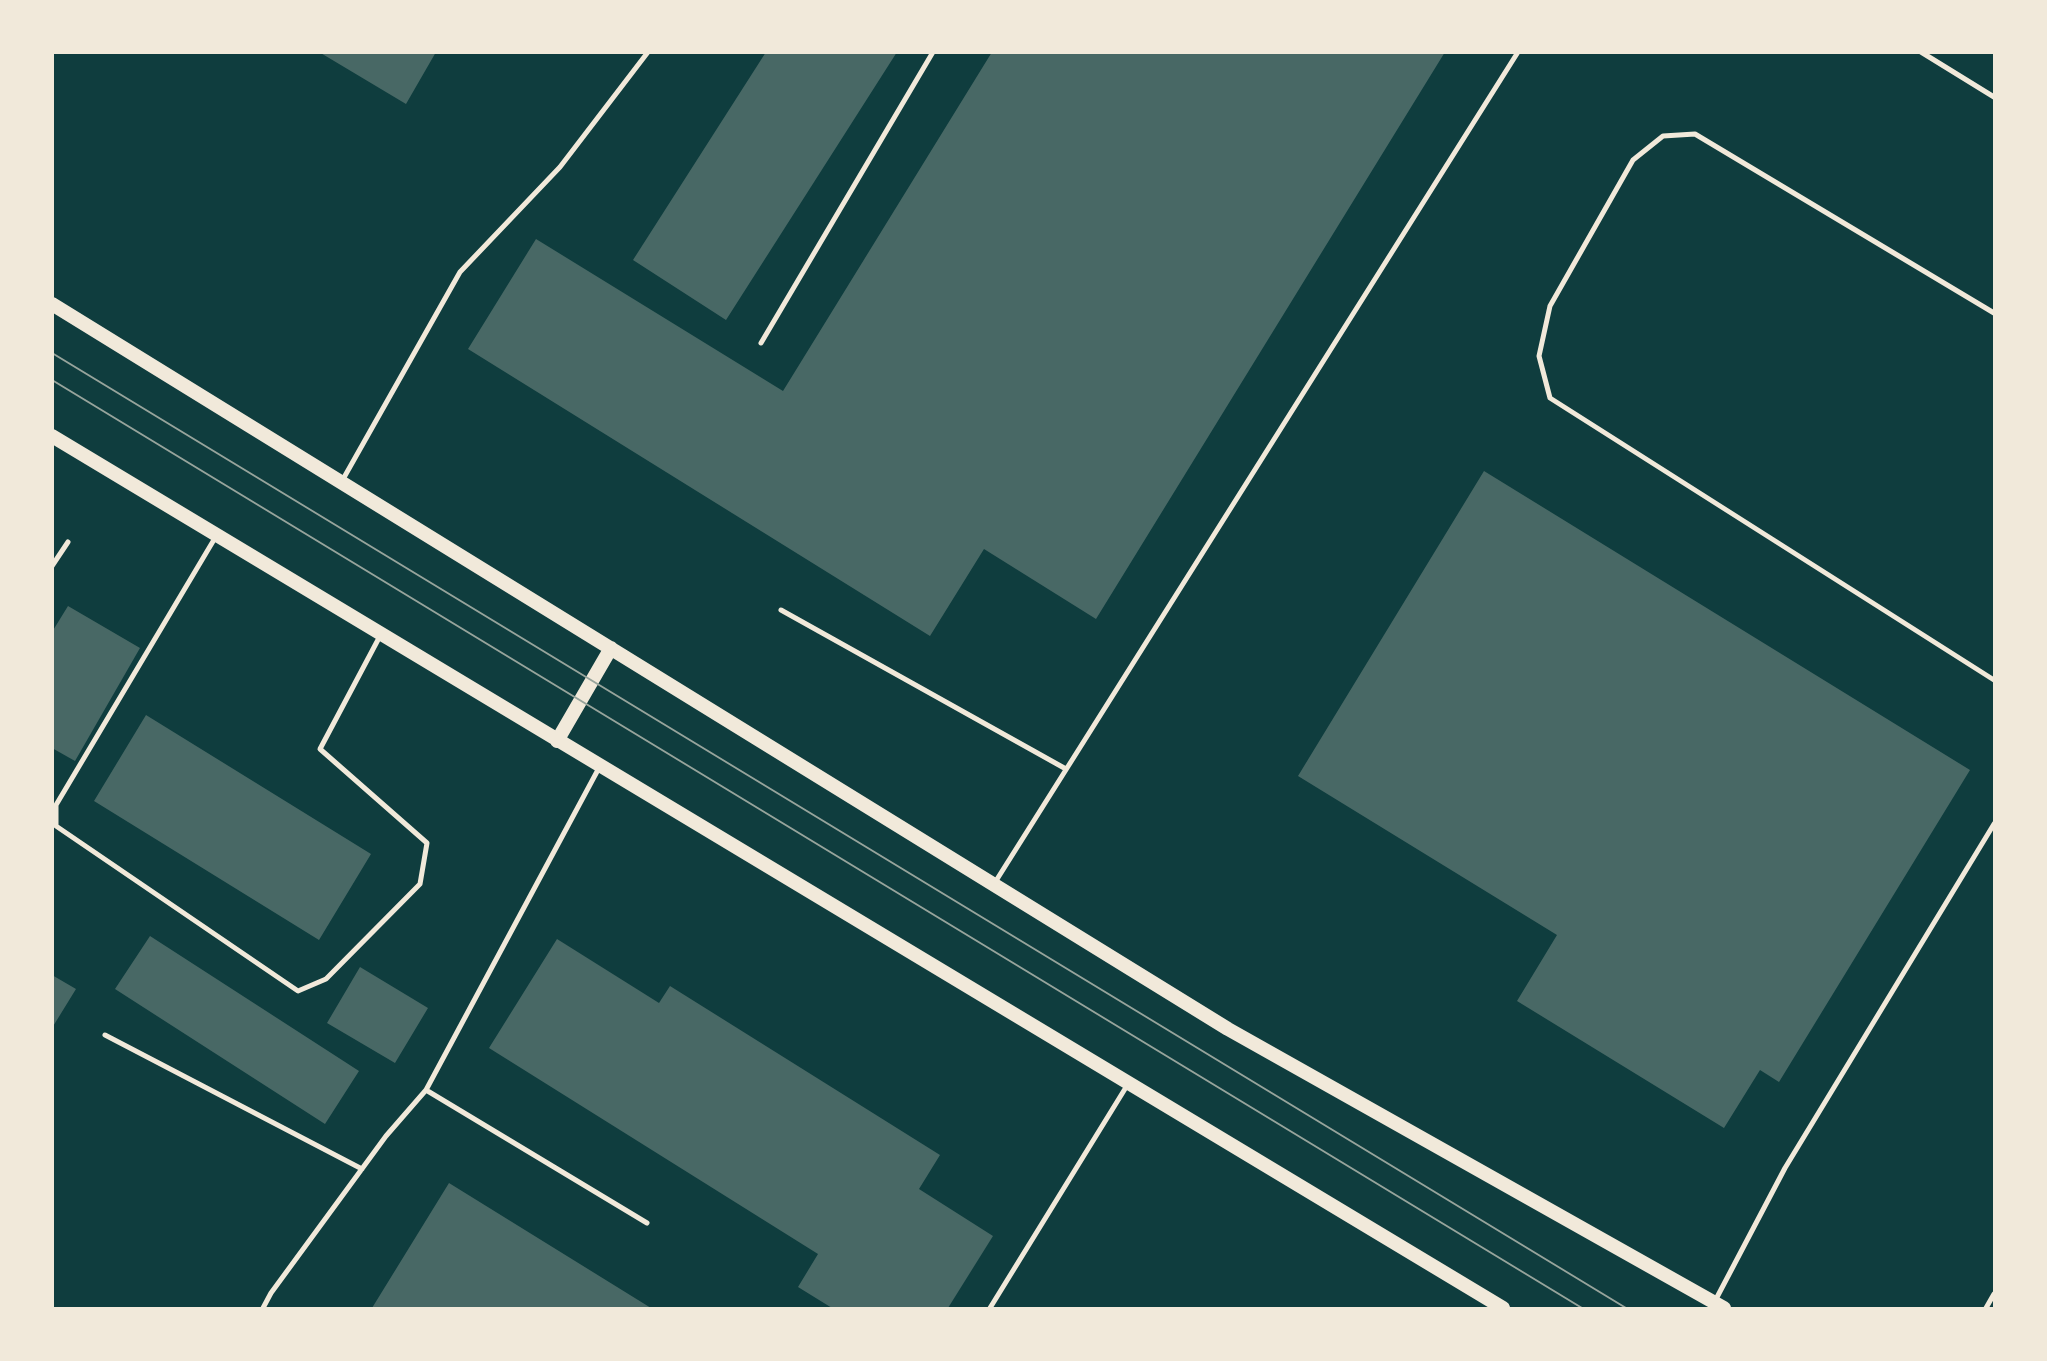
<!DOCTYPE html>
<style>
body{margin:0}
#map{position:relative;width:2047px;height:1361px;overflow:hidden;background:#0f3d3e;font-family:Commissioner,sans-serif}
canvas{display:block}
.frame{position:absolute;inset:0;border:54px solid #f1e9da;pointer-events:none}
</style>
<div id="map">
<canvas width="2047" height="1361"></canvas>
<div class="frame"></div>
</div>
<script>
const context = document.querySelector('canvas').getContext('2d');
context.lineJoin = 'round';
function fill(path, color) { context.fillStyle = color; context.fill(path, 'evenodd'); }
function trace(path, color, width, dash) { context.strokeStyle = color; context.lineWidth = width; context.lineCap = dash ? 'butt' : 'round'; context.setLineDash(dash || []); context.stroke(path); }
fill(new Path2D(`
 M319,52H436L406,104Z
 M766,52H897L726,320L633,260Z
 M992,52H1445L1096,619L984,549L930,636L468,349L536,239L783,391Z
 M1484,471L1970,770L1779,1082L1760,1070L1724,1128L1517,1001L1557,935L1298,776Z
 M68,606L140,648L75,761L52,748V632Z
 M146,715L371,854L319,940L94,801Z
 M150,936L359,1071L325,1124L115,989Z
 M557,939L659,1003L670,986L940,1155L919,1189L993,1236L948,1308H832L798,1287L818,1254L489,1048Z
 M360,967L428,1008L395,1063L327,1023Z
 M52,975L76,989L52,1028Z
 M449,1183L651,1308H372Z`), '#486865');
trace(new Path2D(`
 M1921,52L1994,97
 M1994,313L1695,134L1663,136L1633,160L1550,306L1539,356L1550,398L1994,680
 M761,343L933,52
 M342,481L460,272L560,167L648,52
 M215,538L56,805V826L298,991L326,979L420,884L427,843L320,749L380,636
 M52,566L68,542
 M781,610L1066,769
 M994,884L1518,52
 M105,1035L362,1169
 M426,1090L647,1223
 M1715,1301L1785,1168L1994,824
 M263,1308L271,1293L386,1136L426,1090L600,766
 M990,1308L1128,1084
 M1986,1308L1994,1294`), '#f1e9da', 5);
trace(new Path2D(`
 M52,304L1228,1029L1724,1308
 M52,436L1503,1308
 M557,741L611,648`), '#f1e9da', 14);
trace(new Path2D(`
 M52,353L1626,1308
 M52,380L1582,1308`), '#97a49c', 2);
</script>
